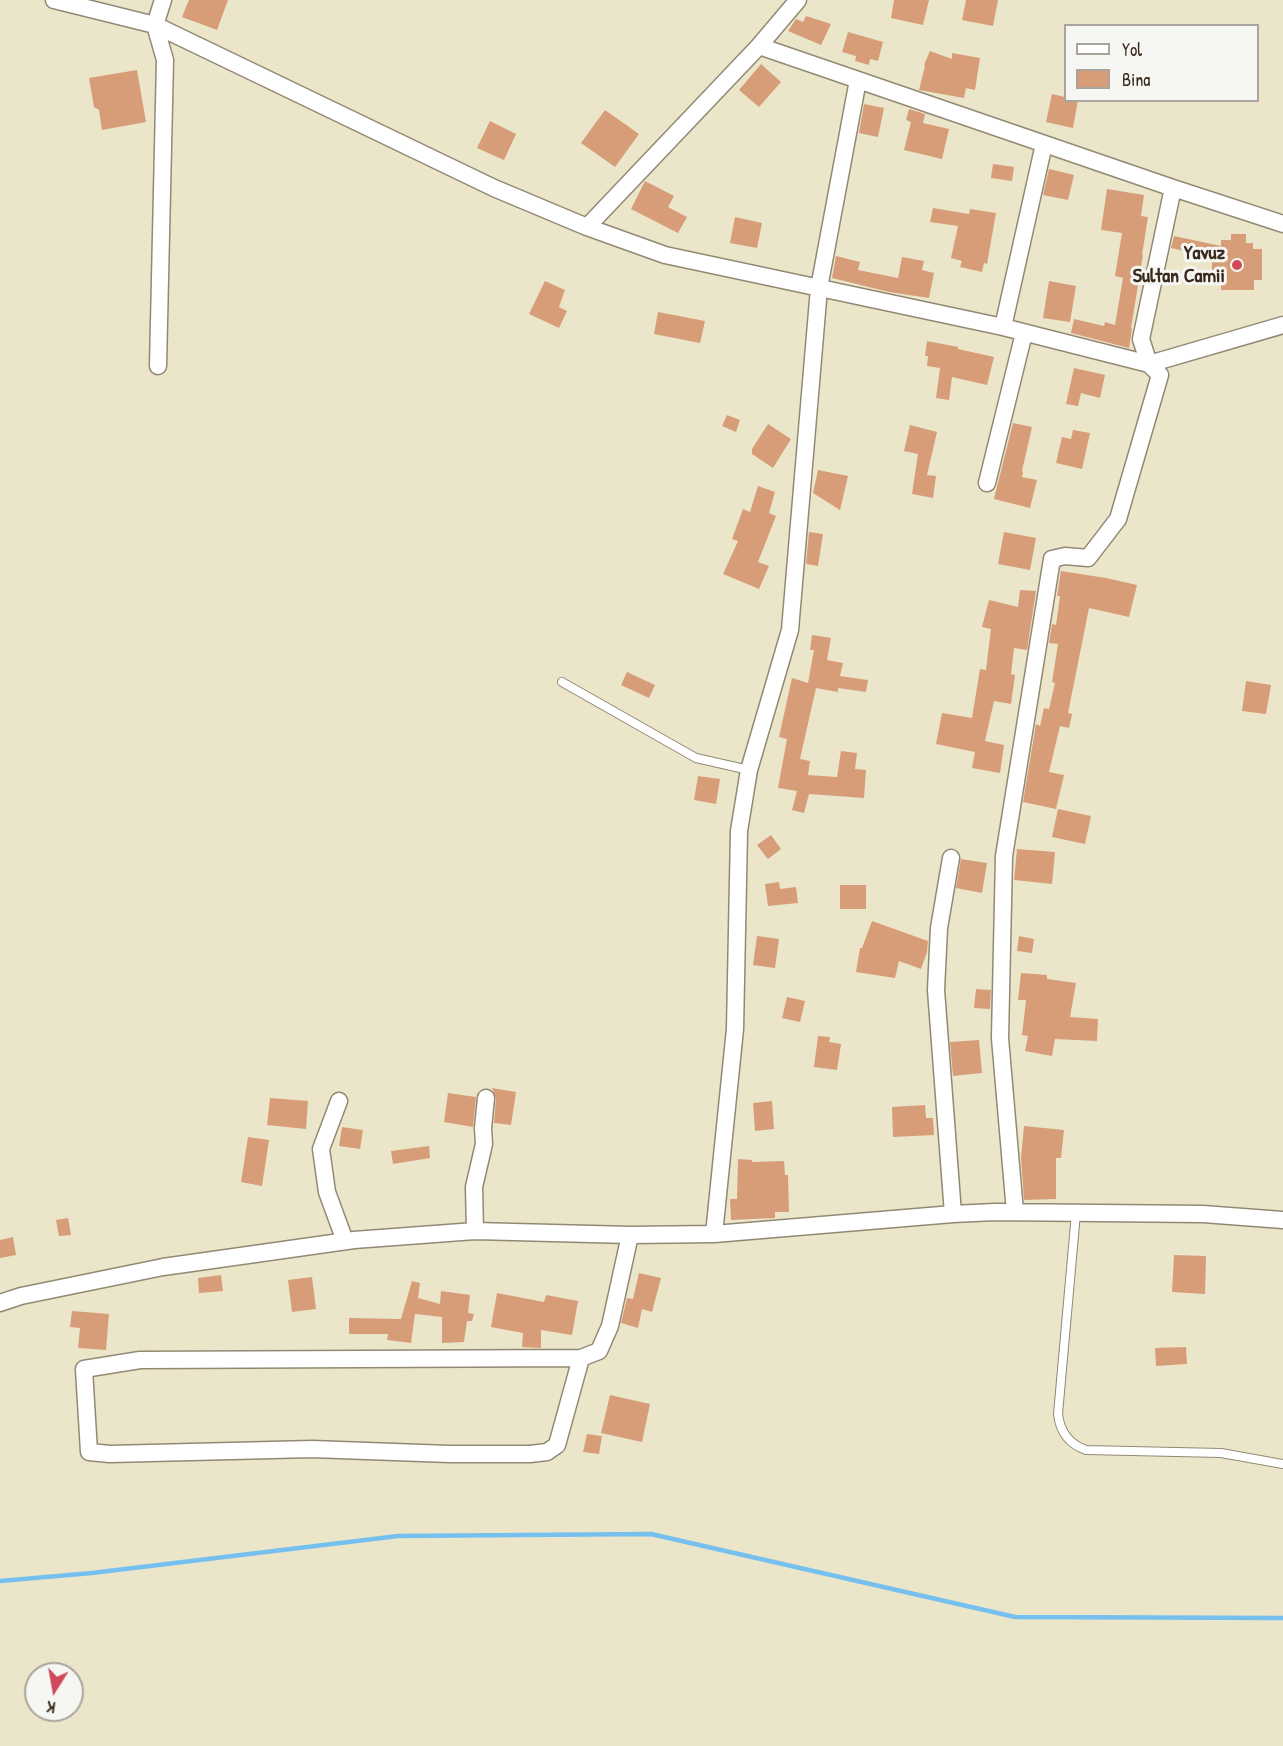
<!DOCTYPE html>
<style>
body{margin:0}
#map{position:relative;width:1283px;height:1746px;overflow:hidden;background:#ebe6ca;font-family:"Patrick Hand",sans-serif}
canvas{display:block}
.legend{position:absolute;left:1064px;top:24px;width:195px;height:78px;box-sizing:border-box;background:#f6f6f2;border:2px solid #aba49d;margin:0;padding:8px 10px;list-style:none;font-size:18px;color:#3b2a1e}
.legend li{display:flex;align-items:center;gap:12px;height:30px}
.legend b{width:30px;border:2px solid #aba49d}
.north{position:absolute;left:24px;top:1662px;width:60px;height:60px;box-sizing:border-box;background:#f6f6f2;border:2px solid #aba49d;border-radius:50%;rotate:191deg;font-size:16px;font-weight:700;line-height:24px;text-align:center;color:#3b2a1e}
.north::after{content:'';display:block;margin:auto;width:21px;height:27px;background:#d1495b;clip-path:polygon(50% 0,100% 100%,50% 72%,0 100%)}
</style>
<div id="map">
<canvas width="1283" height="1746"></canvas>
<ul class="legend">
<li><b style="height:8px;background:#fff"></b>Yol</li>
<li><b style="height:16px;background:#d79d78"></b>Bina</li>
</ul>
<div class="north">K</div>
</div>
<script>
const context = document.querySelector('canvas').getContext('2d');
context.lineJoin = 'round';
function trace(path, color, width, dash) { context.strokeStyle = color; context.lineWidth = width; context.lineCap = dash ? 'butt' : 'round'; context.setLineDash(dash || []); context.stroke(path); }
function fill(path, color) { context.fillStyle = color; context.fill(path, 'evenodd'); }
function write(font, color, halo, rows, align = 'center') {
  context.font = font + ' "Patrick Hand",sans-serif'; context.lineWidth = 6; context.setLineDash([]); context.textBaseline = 'middle'; context.strokeStyle = halo; context.fillStyle = color; for (const [text, x, y, turn = 0] of rows) {
    context.save(); context.translate(x, y); context.rotate((+turn || 0) * Math.PI / 180); context.textAlign = isNaN(turn) ? turn : align; if (halo) context.strokeText(text, 0, 0); context.fillText(text, 0, 0); context.restore();
  }
}
trace(new Path2D(`
 M0,1581L92,1573L398,1536L651,1534L1015,1617L1283,1618`), '#75c0ee', 4.5);
fill(new Path2D(`
 M189,0H228L217,30L182,17Z
 M894,0H929L923,25L891,18Z
 M966,0H998L993,26L962,20Z
 M806,16L831,24L821,45L788,31L796,19L803,22Z
 M848,32L883,42L878,61L870,59L869,65L855,61L856,56L842,52Z
 M930,51L952,59V53L980,58L975,90L966,88L964,98L919,90L925,66L924,65Z
 M761,64L781,82L759,107L739,90Z
 M137,70L146,122L102,130L99,110L94,107L89,78Z
 M1052,94L1065,97V100H1078L1073,128L1046,122Z
 M864,104L884,108L878,137L859,133Z
 M909,109L925,114L923,123L949,129L942,159L904,150L911,122L906,120Z
 M605,110L639,134L615,167L581,143Z
 M490,121L516,134L504,160L477,148Z
 M993,164L1014,167L1012,181L991,178Z
 M1049,169L1074,175L1068,200L1043,195Z
 M645,181L674,196L668,207L687,217L678,233L631,209Z
 M1107,189L1144,195L1141,216L1148,217L1142,255H1143L1131,328L1132,329L1129,348L1071,333L1074,319L1104,326L1105,322L1115,325L1123,278L1115,276L1122,233L1101,230Z
 M933,208L969,214L970,209L996,213L987,264L984,263L982,272L960,267L962,261L951,258L958,226L930,222Z
 M735,217L762,223L757,248L730,243Z
 M1231,234H1246V243H1253V249H1262V280H1254V290H1221V280H1212V257L1171,248L1174,236L1221,246V240H1231Z
 M836,256L860,262L858,270L898,278L902,257L924,261L922,270L934,273L929,298L889,292L832,278Z
 M545,281L565,290L559,307L567,311L559,328L529,314Z
 M1049,281L1076,286L1070,322L1043,318Z
 M658,312L705,321L700,343L654,334Z
 M927,341L958,347V349L994,357L987,385L952,377L949,400L936,398L940,368L927,366L928,356H925Z
 M1074,368L1105,375L1100,398L1081,393L1078,406L1066,404Z
 M727,415L740,420L736,432L722,426Z
 M1013,423L1032,427L1022,471L1023,472L1022,477L1037,480L1030,508L994,499Z
 M768,424L791,439L773,468L752,454V449Z
 M910,425L937,432L927,475L936,476L933,498L912,494L918,454L904,451Z
 M1073,430L1090,433L1082,469L1056,463L1062,437L1071,439Z
 M818,470L848,476L840,510L813,493Z
 M758,486L775,492L769,513L776,516L758,562L769,566L759,589L723,574L738,541L732,539L743,509L750,512Z
 M809,532L823,534L818,566L806,564Z
 M1004,532L1036,538L1030,570L998,564Z
 M1061,571L1106,578L1137,585L1129,617L1089,608L1068,713L1072,714L1069,728L1060,726L1049,772L1064,775L1056,809L1023,802L1036,724L1040,726L1044,708L1049,709L1055,683L1052,682L1058,644L1049,643L1052,624L1056,625L1060,596H1057Z
 M1020,590L1036,591L1027,650L1014,648L1011,674L1015,675L1011,704L994,701L985,741L1004,745L1000,773L972,768L975,752L936,744L942,713L972,718L980,669L986,670L991,629L982,627L989,600L1018,607Z
 M812,635L831,638L827,660L843,663L840,676L868,680L866,692L838,688V692L816,688L800,759L810,761L808,775L837,777L841,751L857,753L855,769L866,770L864,798L809,794L804,813L792,810L797,791L778,788L787,739L779,737L792,678L808,683L814,650H810Z
 M627,672L655,685L649,698L621,685Z
 M1246,681L1271,685L1266,714L1242,711Z
 M698,776L720,779L716,804L694,800Z
 M1058,809L1091,816L1085,844L1052,837Z
 M771,835L781,849L768,859L757,845Z
 M1017,849L1055,852L1052,884L1014,880Z
 M961,859L987,863L982,893L956,888Z
 M779,882L780,889L796,887L798,903L768,906L765,884Z
 M840,885H866V909H840Z
 M872,921L928,941L927,952L921,969L899,961L895,978L856,972L860,948H862Z
 M757,936L779,939L775,968L753,965Z
 M1019,936L1034,939L1032,953L1017,951Z
 M1021,973L1047,975V979L1076,983L1070,1017L1098,1019L1097,1041L1055,1039L1052,1056L1025,1051L1028,1036L1022,1035L1026,1000H1018Z
 M976,989L991,990L990,1009L974,1008Z
 M787,997L805,1001L800,1022L782,1018Z
 M818,1036L830,1037L829,1042L841,1044L837,1070L814,1067Z
 M979,1040L982,1073L953,1076L950,1042Z
 M492,1088L516,1092L511,1125L494,1123L496,1098Z
 M448,1093L476,1097L473,1127L444,1122Z
 M270,1098L308,1101L306,1129L267,1125Z
 M772,1101L774,1129L755,1131L753,1103Z
 M925,1105L926,1118H933L934,1135L893,1137L892,1107Z
 M1024,1126L1064,1130L1061,1158H1056V1199L1024,1200L1021,1158Z
 M342,1127L363,1130L360,1149L339,1146Z
 M248,1137L269,1140L262,1186L241,1182Z
 M429,1146L430,1158L393,1164L391,1151Z
 M738,1159L752,1160V1162L784,1161L785,1175H788L789,1212H775V1218L731,1220L730,1199H737Z
 M68,1218L71,1235L59,1236L56,1220Z
 M13,1237L16,1255L0,1258V1240Z
 M1174,1255L1206,1256L1205,1294L1172,1292Z
 M639,1273L661,1278L652,1312L642,1309L638,1328L621,1323L627,1298L633,1299Z
 M221,1275L223,1291L199,1293L198,1278Z
 M312,1277L316,1309L292,1312L288,1280Z
 M412,1281L420,1283L418,1298L440,1304L441,1291L470,1295L468,1313L474,1314L472,1321H467L464,1342L442,1343V1317L415,1314L411,1343L387,1340L388,1334H349V1318L401,1319Z
 M497,1293L544,1302L546,1295L578,1301L572,1335L541,1330V1348L522,1347L523,1333L491,1327Z
 M72,1311L109,1314L106,1350L78,1348L80,1328L70,1327Z
 M1186,1347L1187,1364L1156,1366L1155,1348Z
 M610,1395L650,1404L642,1442L601,1433Z
 M587,1434L602,1436L599,1454L583,1452Z`), '#d79d78');
const lane = new Path2D(`
 M562,682L696,758L749,770
 M1076,1213L1058,1414C1060,1432 1069,1444 1086,1450L1221,1453L1283,1464`);
const street = new Path2D(`
 M54,0L155,25L494,188L587,227L665,255L1003,327L1149,364L1283,325
 M759,46L1173,188L1283,224
 M587,227L759,46L798,0
 M1003,327L1044,144
 M158,366L165,60L155,25L163,0
 M987,483L1024,333
 M951,858L939,928L936,990L953,1214
 M339,1101L321,1149L327,1192L345,1241
 M1015,1212L1000,1038L1004,856L1052,559L1065,556L1088,558L1118,519L1160,375L1149,364L1141,339L1173,188
 M475,1231L474,1187L484,1144L483,1128L486,1098
 M714,1234L735,1029L739,831L749,770L790,630L819,288L858,80
 M0,1303L21,1296L163,1267L354,1240L475,1231L630,1235L714,1234L953,1214L995,1212L1203,1214L1283,1220
 M581,1358L140,1360L84,1369L89,1452L110,1454L312,1449L449,1454H530L547,1452L557,1445L581,1358L599,1351L610,1326L630,1235`);
trace(lane, '#938874', 10);
trace(street, '#938874', 19);
trace(lane, '#fff', 8);
trace(street, '#fff', 16);
for (const [x, y, r, color] of [
 [1237,265,6,"#d1495b"]
]) { const dot = new Path2D(); dot.arc(x, y, r, 0, 2 * Math.PI); context.fillStyle = color; context.fill(dot); trace(dot, '#f6f6f2', 2); }
write('bold 20px', '#3b2a1e', '#f6f6f2', [
 ["Yavuz",1225,254],
 ["Sultan Camii",1225,277]
], 'right');
</script>
